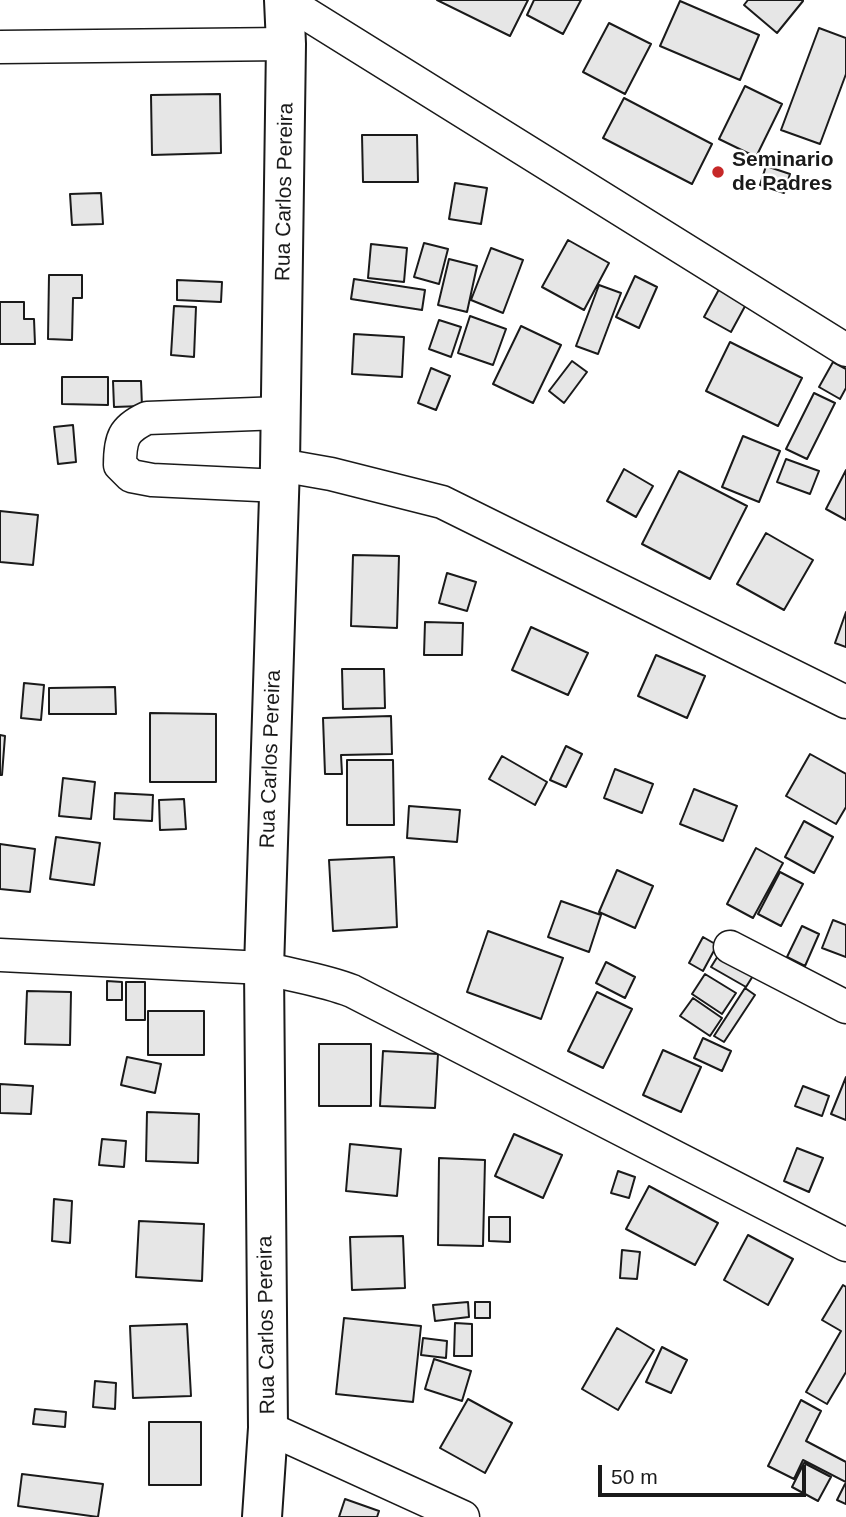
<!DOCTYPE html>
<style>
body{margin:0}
#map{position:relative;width:846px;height:1517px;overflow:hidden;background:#fff;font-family:Helvetica,sans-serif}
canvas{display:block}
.scale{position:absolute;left:598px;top:1465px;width:208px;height:32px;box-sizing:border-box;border:4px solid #1a1a1a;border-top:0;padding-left:9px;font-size:21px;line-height:24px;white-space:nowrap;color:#1a1a1a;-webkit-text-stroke:5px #fff;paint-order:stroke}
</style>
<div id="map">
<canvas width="846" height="1517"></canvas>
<div class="scale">50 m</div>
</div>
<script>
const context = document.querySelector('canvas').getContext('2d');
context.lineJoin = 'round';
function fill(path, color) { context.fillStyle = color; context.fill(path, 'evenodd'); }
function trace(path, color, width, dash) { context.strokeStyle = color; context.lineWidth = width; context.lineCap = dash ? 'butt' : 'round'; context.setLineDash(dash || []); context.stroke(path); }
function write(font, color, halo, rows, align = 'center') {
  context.font = font + ' Helvetica,sans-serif'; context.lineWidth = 5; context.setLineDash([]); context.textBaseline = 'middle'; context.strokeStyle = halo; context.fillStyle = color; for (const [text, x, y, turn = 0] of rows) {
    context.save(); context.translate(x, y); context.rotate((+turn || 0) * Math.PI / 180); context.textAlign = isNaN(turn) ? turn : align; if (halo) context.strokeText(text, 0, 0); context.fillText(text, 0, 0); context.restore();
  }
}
const building = new Path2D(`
 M437,0H528L510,36Z
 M534,0H581L563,34L527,15Z
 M748,0H803V1L777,33L744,5Z
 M680,1L759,35L740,80L660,46Z
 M609,23L651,44L625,94L583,72Z
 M819,28L846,38V74L820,144L781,130Z
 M745,86L782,104L756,157L719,139Z
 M220,94L221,153L152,155L151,95Z
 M624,98L712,144L692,184L603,138Z
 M362,135H417L418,182H363Z
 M766,166L790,174L784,193L760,185Z
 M455,183L487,188L481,224L449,219Z
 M101,193L103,224L72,225L70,194Z
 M568,240L609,263L584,310L542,287Z
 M424,243L448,249L439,284L414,277Z
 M371,244L407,248L404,282L368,278Z
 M491,248L523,260L503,313L471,300Z
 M449,259L477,266L467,312L438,305Z
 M49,275H82V298H73L72,340L48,339Z
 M635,276L657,287L639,328L616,317Z
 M354,279L425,290L422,310L351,299Z
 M177,280L222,282L221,302L177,300Z
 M723,282L750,297L731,332L704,317Z
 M599,285L621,293L598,354L576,346Z
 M0,302H24V319H34L35,344H0Z
 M174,306L196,307L194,357L171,355Z
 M470,316L506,329L493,365L458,353Z
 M439,320L461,327L451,357L429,349Z
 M521,326L561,345L533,403L493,384Z
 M354,334L404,337L402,377L352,374Z
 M730,342L802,378L778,426L706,391Z
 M572,361L587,372L564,403L549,391Z
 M833,362L846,369V388L840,399L819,387Z
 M431,368L450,376L436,410L418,403Z
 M62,377H108V405L62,404Z
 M113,381H141L142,406L114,407Z
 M814,393L835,403L807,459L786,449Z
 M73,425L76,462L58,464L54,427Z
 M743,436L780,451L759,502L722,487Z
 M786,459L819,471L810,494L777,482Z
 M624,469L653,486L636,517L607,501Z
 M846,470V520L826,509Z
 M679,471L747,506L710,579L642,544Z
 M0,511L38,515L33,565L0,562Z
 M766,533L813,560L784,610L737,584Z
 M353,555L399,556L397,628L351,626Z
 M447,573L476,582L467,611L439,603Z
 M846,612V647L835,643Z
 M425,622L463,623L462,655H424Z
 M531,627L588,653L568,695L512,670Z
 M656,655L705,676L687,718L638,696Z
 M342,669H384L385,708L343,709Z
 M24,683L44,685L41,720L21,718Z
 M115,687L116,714H49V688Z
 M150,713L216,714V782H150Z
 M391,716L392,754L341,755L342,774H325L323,718Z
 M0,735L5,736L2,775H0Z
 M566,746L582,754L566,787L550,780Z
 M810,754L846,774V807L836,824L786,796Z
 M502,756L547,782L535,805L489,779Z
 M347,760H393L394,825H347Z
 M615,769L653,784L642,813L604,798Z
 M63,778L95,782L91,819L59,816Z
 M694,789L737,806L723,841L680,824Z
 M115,793L153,795L152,821L114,819Z
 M184,799L186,829L160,830L159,800Z
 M409,806L460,810L457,842L407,838Z
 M804,821L833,837L814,873L785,857Z
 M56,837L100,843L94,885L50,879Z
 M0,844L35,849L30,892L0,889Z
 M756,848L783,863L753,918L727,904Z
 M394,857L397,927L333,931L329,860Z
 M617,870L653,886L635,928L599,912Z
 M780,872L803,884L781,926L758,914Z
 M561,901L601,915L589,952L548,937Z
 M833,920L846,925V957L822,948Z
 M802,926L819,934L805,966L787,957Z
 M488,931L563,958L541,1019L467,992Z
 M703,937L717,945L703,971L689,963Z
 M721,951L756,971L746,987L711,967Z
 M606,962L635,977L625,998L596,983Z
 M705,974L736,993L722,1014L692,994Z
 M107,981L122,982V1000H107Z
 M126,982H145V1020H126Z
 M745,988L755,995L724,1042L714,1036Z
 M27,991L71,992L70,1045L25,1044Z
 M597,992L632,1009L603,1068L568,1051Z
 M693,998L722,1018L710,1036L680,1016Z
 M148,1011H204V1055H148Z
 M703,1038L731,1051L722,1071L694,1058Z
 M319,1044H371V1106H319Z
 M663,1050L701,1067L681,1112L643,1095Z
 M383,1051L438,1054L435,1108L380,1106Z
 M127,1057L161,1064L155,1093L121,1085Z
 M846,1077V1120L831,1114Z
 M0,1084L33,1086L31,1114L0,1113Z
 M803,1086L829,1096L822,1116L795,1106Z
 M147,1112L199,1114L198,1163L146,1161Z
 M514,1134L562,1155L543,1198L495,1176Z
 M102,1139L126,1141L124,1167L99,1165Z
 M350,1144L401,1149L397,1196L346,1191Z
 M797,1148L823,1158L809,1192L784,1181Z
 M439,1158L485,1160L483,1246L438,1245Z
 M618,1171L635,1177L629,1198L611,1193Z
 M649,1186L718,1223L695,1265L626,1229Z
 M54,1199L72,1201L70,1243L52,1241Z
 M489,1217H510V1242L489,1241Z
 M139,1221L204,1224L202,1281L136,1277Z
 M748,1235L793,1259L768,1305L724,1280Z
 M403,1236L405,1288L352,1290L350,1237Z
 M622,1250L640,1252L637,1279L620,1278Z
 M843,1285L846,1287V1372L827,1404L806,1392L841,1331L822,1320Z
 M468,1302L469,1317L435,1321L433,1305Z
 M475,1302H490V1318H475Z
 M344,1318L421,1326L413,1402L336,1394Z
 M455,1323L472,1324V1356H454Z
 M187,1324L191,1396L133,1398L130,1326Z
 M617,1328L654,1350L618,1410L582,1389Z
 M423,1338L447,1341L446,1358L421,1355Z
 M662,1347L687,1360L671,1393L646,1382Z
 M434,1359L471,1371L462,1401L425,1389Z
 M95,1381L116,1383L115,1409L93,1407Z
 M468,1399L512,1423L485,1473L440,1448Z
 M801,1400L821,1411L806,1441L846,1462V1482L803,1460L794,1479L768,1466Z
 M35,1409L66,1412L65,1427L33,1424Z
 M149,1422H201V1485H149Z
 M804,1463L831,1477L818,1501L792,1487Z
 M22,1474L103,1484L98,1517L18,1506Z
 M845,1484H846V1504L837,1500Z
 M345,1499L379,1511L377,1517H339Z`);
fill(building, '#e6e6e6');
trace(building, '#1a1a1a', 2);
const minor = new Path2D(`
 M284,0L846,350
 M0,47L286,44
 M280,465L331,474L442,502L846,702
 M280,486L152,480L131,476L120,465C120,439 123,429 147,418L281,413
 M730,947L846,1007
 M0,955L264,968C294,976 324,980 352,991L846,1245
 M268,1428L463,1517`);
const major = new Path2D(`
 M262,1517L268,1428L264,968L280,465L286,44L284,0`);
trace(minor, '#1a1a1a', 35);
trace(major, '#1a1a1a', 42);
trace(minor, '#fff', 32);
trace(major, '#fff', 38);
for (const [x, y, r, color] of [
 [718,172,7,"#c62828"]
]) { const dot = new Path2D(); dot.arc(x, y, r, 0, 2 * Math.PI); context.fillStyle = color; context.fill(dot); trace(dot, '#fff', 2.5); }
write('bold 21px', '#1a1a1a', '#fff', [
 ["Seminario",732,160],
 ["de Padres",732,184]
], 'left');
write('21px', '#1a1a1a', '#fff', [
 ["Rua Carlos Pereira",285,192,-89],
 ["Rua Carlos Pereira",271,759,-88],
 ["Rua Carlos Pereira",267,1325,-91]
]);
</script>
